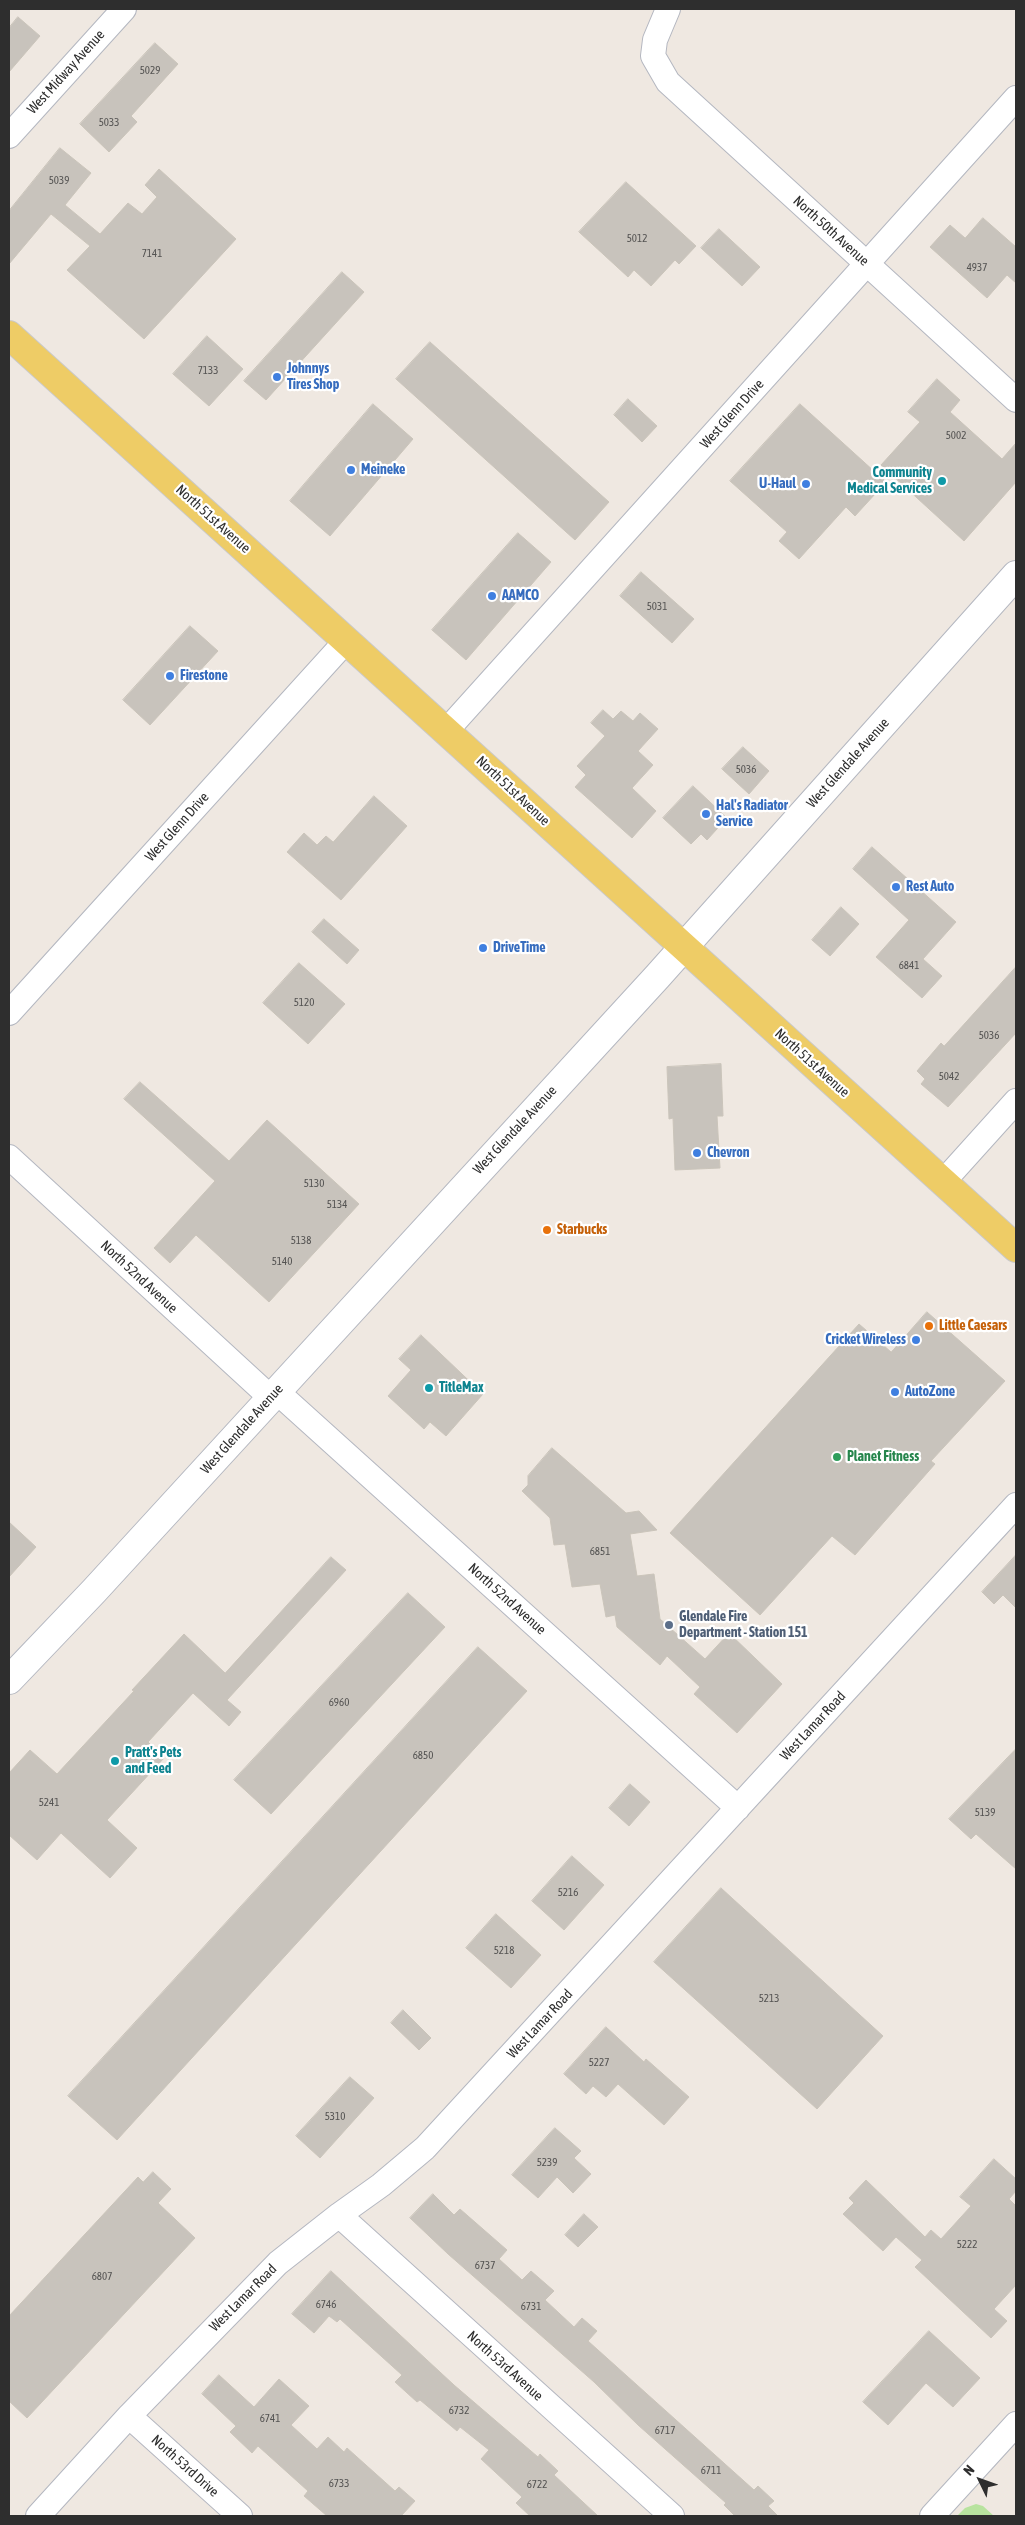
<!DOCTYPE html>
<html>
<head>
<meta charset="utf-8">
<style>
  body { margin:0 }
  #map { position:relative; width:1025px; height:2525px; overflow:hidden; background:#efe8e1; font-family:"Asap Condensed",sans-serif }
  canvas { display:block }
  .frame { position:absolute; inset:0; border:10px solid #2e2e2e; pointer-events:none }
  .north { position:absolute; left:955px; top:2455px; width:50px; height:50px; -webkit-text-stroke:4px #fff; paint-order:stroke; rotate:312deg; font-size:14px; font-weight:700; line-height:20px; text-align:center; color:#2e2e2e }
  .north::after { content:''; display:block; margin:auto; width:18px; height:22px; background:#2e2e2e; clip-path:polygon(50% 0,100% 100%,50% 72%,0 100%) }
</style>
</head>
<body>
<div id="map">
<canvas width="1025" height="2525"></canvas>
<div class="frame"></div>
<div class="north">N</div>
</div>
<script>
const c = document.querySelector('canvas').getContext('2d');
c.lineJoin = 'round';
function paint(path, color) { c.fillStyle = color; c.fill(path, 'evenodd'); }
function trace(path, color, width, dash) { c.strokeStyle = color; c.lineWidth = width; c.lineCap = dash ? 'butt' : 'round'; c.setLineDash(dash || []); c.stroke(path); }
function label(font, color, halo, rows, align = 'center') {
  c.font = font + ' "Asap Condensed",sans-serif'; c.lineWidth = 4.5; c.setLineDash([]); c.textBaseline = 'middle'; c.strokeStyle = halo; c.fillStyle = color; for (const [text, x, y, turn = 0] of rows) {
    c.save(); c.translate(x, y); c.rotate((+turn || 0) * Math.PI / 180); c.textAlign = isNaN(turn) ? turn : align; if (halo) c.strokeText(text, 0, 0); c.fillText(text, 0, 0); c.restore();
  }
}
paint(new Path2D(`
  M976,2504l7,2 11,10h-37l8,-8z`), '#b8e39f');
const building = new Path2D(`
  M18,17l22,19 -31,36v-44z
  M155,43l23,21 -47,52 6,6 -28,30 -29,-28z
  M60,148l31,25 -26,32 35,29 28,-31 14,11 15,-17 -12,-12 14,-16 77,70 -92,100 -77,-69 23,-24 -39,-32 -42,50v-53z
  M626,182l70,64 -17,18 -4,-4 -24,26 -17,-16 -6,7 -49,-45z
  M983,218l33,29v36l-9,-8 -20,23 -57,-51 20,-22 15,13z
  M719,229l41,38 -18,19 -41,-38z
  M342,272l22,20 -98,108 -22,-19z
  M207,336l36,33 -34,37 -36,-32z
  M430,342l179,160 -34,38 -179,-161z
  M937,379l23,21 -10,12 52,47 14,-16v39l-52,59 -83,-76 39,-43 -12,-10z
  M628,399l29,27 -15,16 -28,-27z
  M373,404l40,35 -83,97 -40,-35z
  M800,404l86,78 -31,34 -9,-9 -47,52 -20,-18 8,-9 -57,-51z
  M518,533l33,29 -85,98 -34,-30z
  M641,572l53,47 -22,24 -52,-47z
  M190,626l28,25 -68,74 -27,-25z
  M603,710l10,9 8,-8 12,10 7,-8 18,16 -20,22 15,14 -21,23 24,23 -24,27 -57,-51 11,-12 -9,-9 28,-30 -14,-13z
  M743,747l26,24 -20,23 -27,-25z
  M693,786l34,32 -20,22 -6,-6 -10,10 -28,-26z
  M374,796l33,30 -66,74 -54,-48 17,-19 13,12 9,-9 7,6z
  M872,847l84,75 -33,37 19,17 -20,22 -46,-41 33,-37 -56,-51z
  M841,907l18,17 -29,32 -18,-16z
  M324,919l35,31 -12,14 -35,-32z
  M299,963l46,41 -37,40 -45,-41z
  M1016,967v66l-68,74 -27,-23 4,-5 -8,-8 24,-28 3,3z
  M721,1064l2,52h-6l3,52 -45,2 -2,-52 -4,1 -2,-52z
  M140,1082l89,79 38,-41 92,84 -90,98 -73,-67 -26,28 -16,-15 61,-67 -91,-82z
  M927,1312l78,69 -74,80 4,3 -80,91 -23,-19 -72,79 -90,-82 189,-209 32,28z
  M421,1335l62,59 -37,42 -16,-14 -6,7 -36,-33 23,-26 -12,-11z
  M552,1448l74,65 13,-2 18,19 -27,4 7,42 17,-2 6,45 45,40 24,-26 53,51 -45,49 -43,-39 6,-7 -33,-31 -7,9 -43,-38 -2,-12 -9,2 -6,-33 -28,3 -7,-43 -11,1 -4,-27 -28,-27 6,-6v-9z
  M9,1522l27,25 -27,30z
  M1016,1555v53l-13,-13 -9,9 -12,-12z
  M331,1557l15,13 -119,130 14,12 -12,14 -36,-33 -45,49 16,16 -57,62 30,28 -27,30 -49,-45 -24,27 -28,-25v-62l21,-23 27,24 77,-83 -2,-1 52,-56 41,39z
  M408,1593l37,34 -174,187 -37,-34z
  M478,1647l49,44 -410,449 -49,-44z
  M1016,1749v120l-40,-35 -5,5 -22,-20z
  M630,1784l20,18 -21,24 -20,-18z
  M572,1856l32,29 -40,45 -32,-29z
  M721,1888l162,148 -66,73 -163,-147z
  M496,1914l45,41 -30,33 -45,-40z
  M403,2010l28,28 -12,12 -28,-27z
  M606,2027l38,35 2,-3 43,38 -25,28 -46,-41 -12,13 -13,-11 -7,8 -22,-20z
  M350,2077l24,21 -54,60 -24,-22z
  M555,2128l26,23 -7,7 17,16 -18,19 -16,-16 -19,21 -26,-23z
  M994,2159l22,20v12l-7,8 7,7v79l-22,24 13,12 -16,17 -76,-71 7,-7 -26,-23 -13,14 -40,-37 11,-11 -5,-5 17,-18 59,57 6,-7 10,9 30,-33 -11,-9z
  M153,2172l18,17 -13,14 37,35 -168,180 -18,-17v-85l129,-139 5,5z
  M433,2194l21,21 6,-6 47,41 -8,9 23,21 9,-9 23,20 -9,9 29,27 8,-9 15,13 -9,10 166,149 4,-4 16,15 -6,5 10,10h-43l-11,-11 2,-2 -88,-78 -44,-43 -146,-128 -38,-36z
  M584,2214l14,13 -20,20 -13,-12z
  M331,2271l123,114 84,72 2,-3 18,17 -4,4 44,41h-68l-14,-13 6,-6 -41,-38 8,-9 -29,-23 -3,4 -37,-31 -3,2 -22,-20 7,-7 -62,-56 -3,3 -8,-6 -15,17 -22,-19z
  M929,2331l51,47 -27,29 -27,-24 -38,42 -25,-23z
  M219,2375l35,32 25,-28 30,27 -18,19 26,24 11,-12 16,15 3,-4 48,43 4,-4 16,14 -14,15h-74l-23,-20 4,-5 -50,-45 -6,7 -22,-21 6,-6 -34,-32z`);
paint(building, '#c8c3bc');
trace(building, '#cac4ba', 1);
const street = new Path2D(`
  M668,9l-13,31 -2,16 15,26 348,318
  M9,136l115,-127
  M447,730l569,-632
  M9,1013l337,-372
  M9,1157l261,240
  M943,1182l73,-81
  M276,1391l462,417
  M339,2215l333,301
  M129,2416l111,100
  M38,2516l91,-100 149,-153 61,-48 42,-30 44,-37 591,-643
  M932,2516l84,-92`);
const secondary = new Path2D(`
  M9,1680l85,-89 563,-614 359,-402`);
const primary = new Path2D(`
  M9,335l1007,913`);
trace(street, '#b4b7c0', 26);
trace(secondary, '#b4b7c0', 30);
trace(primary, '#c9c9c9', 30);
trace(street, '#fff', 24);
trace(secondary, '#fff', 28);
trace(primary, '#ec6', 28);
for (const [x, y, r, color] of [
  [277,377,5,"#3f7fe0"],
  [351,470,5,"#3f7fe0"],
  [942,481,5,"#0f9aa8"],
  [806,484,5,"#3f7fe0"],
  [492,596,5,"#3f7fe0"],
  [170,676,5,"#3f7fe0"],
  [706,814,5,"#3f7fe0"],
  [896,887,5,"#3f7fe0"],
  [483,948,5,"#3f7fe0"],
  [697,1153,5,"#3f7fe0"],
  [547,1230,5,"#e8710a"],
  [929,1326,5,"#e8710a"],
  [916,1340,5,"#3f7fe0"],
  [429,1388,5,"#0f9aa8"],
  [895,1392,5,"#3f7fe0"],
  [837,1457,5,"#2e9e5b"],
  [669,1625,5,"#5c6f8a"],
  [115,1761,5,"#0f9aa8"]
]) { const dot = new Path2D(); dot.arc(x, y, r, 0, 2 * Math.PI); c.fillStyle = color; c.fill(dot); trace(dot, '#fff', 2); }
label('11px', '#545352', null, [
  ["5029",150,71],
  ["5033",109,123],
  ["5039",59,181],
  ["5012",637,239],
  ["7141",152,254],
  ["4937",977,268],
  ["7133",208,371],
  ["5002",956,436],
  ["5031",657,607],
  ["5036",746,770],
  ["6841",909,966],
  ["5120",304,1003],
  ["5036",989,1036],
  ["5042",949,1077],
  ["5130",314,1184],
  ["5134",337,1205],
  ["5138",301,1241],
  ["5140",282,1262],
  ["6851",600,1552],
  ["6960",339,1703],
  ["6850",423,1756],
  ["5241",49,1803],
  ["5139",985,1813],
  ["5216",568,1893],
  ["5218",504,1951],
  ["5213",769,1999],
  ["5227",599,2063],
  ["5310",335,2117],
  ["5239",547,2163],
  ["5222",967,2245],
  ["6737",485,2266],
  ["6807",102,2277],
  ["6746",326,2305],
  ["6731",531,2307],
  ["6732",459,2411],
  ["6741",270,2419],
  ["6717",665,2431],
  ["6711",711,2471],
  ["6733",339,2484],
  ["6722",537,2485]
]);
label('14px', '#2e2e2e', '#fff', [
  ["West Midway Avenue",66,72,-48],
  ["North 50th Avenue",831,231,42],
  ["West Glenn Drive",732,414,-48],
  ["North 51st Avenue",213,519,42],
  ["West Glendale Avenue",848,763,-48],
  ["North 51st Avenue",513,791,43],
  ["West Glenn Drive",177,827,-48],
  ["North 51st Avenue",812,1063,42],
  ["West Glendale Avenue",515,1130,-47],
  ["North 52nd Avenue",139,1277,43],
  ["West Glendale Avenue",242,1429,-48],
  ["North 52nd Avenue",507,1599,42],
  ["West Lamar Road",813,1726,-47],
  ["West Lamar Road",540,2024,-47],
  ["West Lamar Road",243,2298,-45],
  ["North 53rd Avenue",505,2366,42],
  ["North 53rd Drive",185,2466,42]
]);
label('bold 14px', '#366cbe', '#fff', [
  ["Johnnys",287,369],
  ["Tires Shop",287,385],
  ["Meineke",361,470],
  ["U-Haul",796,484,"right"],
  ["AAMCO",502,596],
  ["Firestone",180,676],
  ["Hal's Radiator",716,806],
  ["Service",716,822],
  ["Rest Auto",906,887],
  ["DriveTime",493,948],
  ["Chevron",707,1153],
  ["Cricket Wireless",906,1340,"right"],
  ["AutoZone",905,1392]
], 'left');
label('bold 14px', '#0d838f', '#fff', [
  ["Community",932,473,"right"],
  ["Medical Services",932,489,"right"],
  ["TitleMax",439,1388],
  ["Pratt's Pets",125,1753],
  ["and Feed",125,1769]
], 'left');
label('bold 14px', '#c56008', '#fff', [
  ["Starbucks",557,1230],
  ["Little Caesars",939,1326]
], 'left');
label('bold 14px', '#27864d', '#fff', [
  ["Planet Fitness",847,1457]
], 'left');
label('bold 14px', '#4e5e75', '#fff', [
  ["Glendale Fire",679,1617],
  ["Department - Station 151",679,1633]
], 'left');
</script>
</body>
</html>
